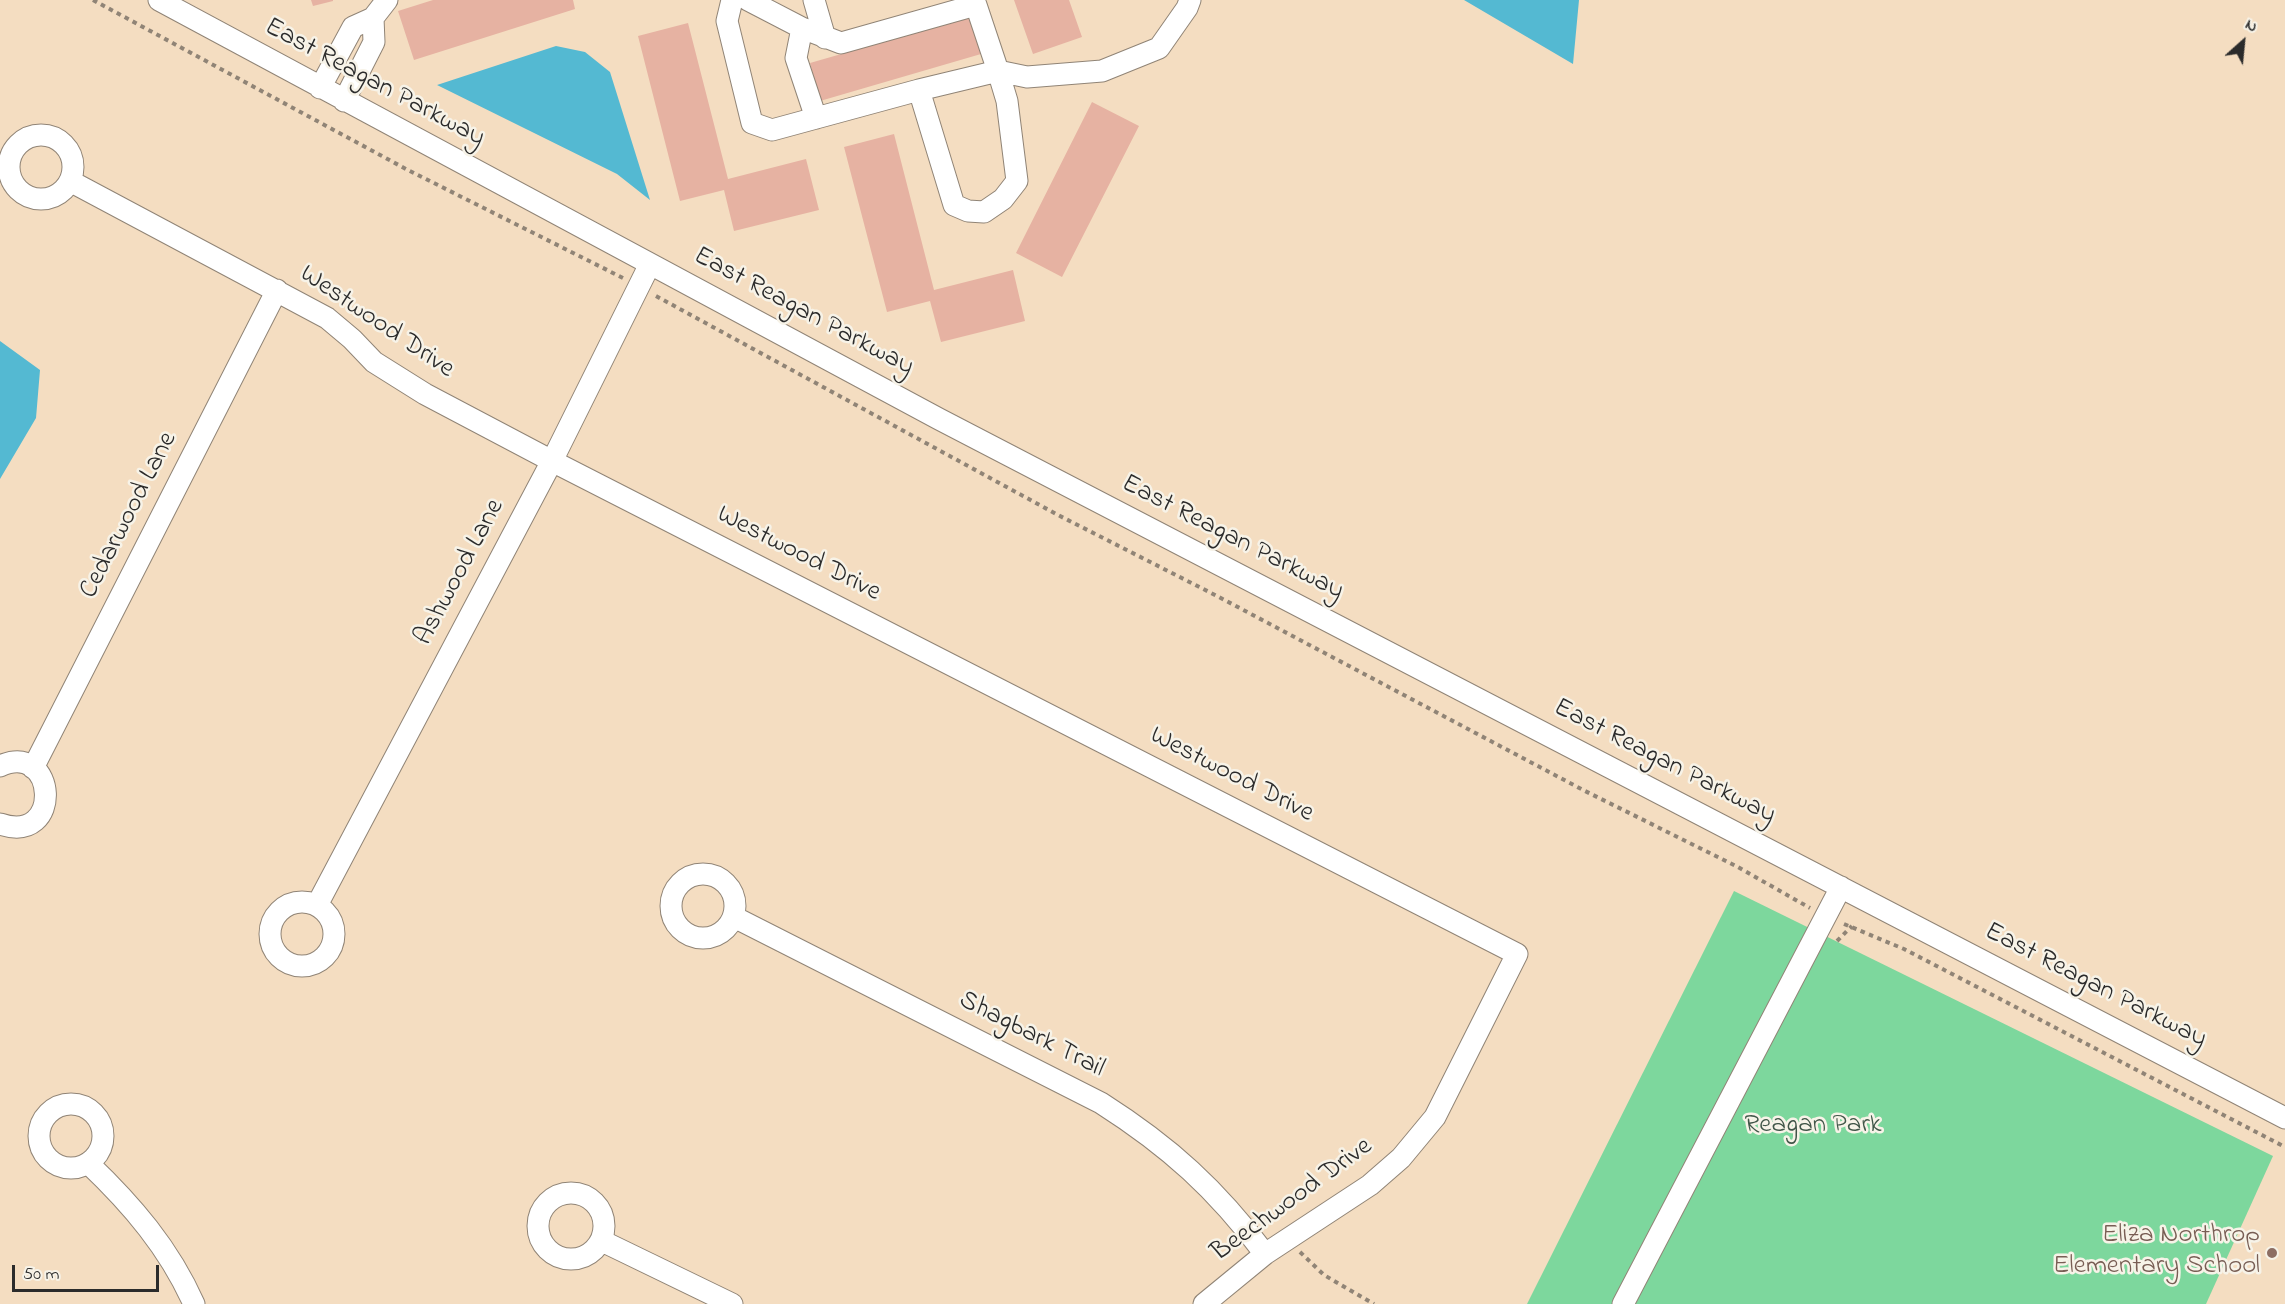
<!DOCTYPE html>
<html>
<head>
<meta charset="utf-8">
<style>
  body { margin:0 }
  #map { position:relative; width:2285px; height:1304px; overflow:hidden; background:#f4ddc1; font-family:"Indie Flower",sans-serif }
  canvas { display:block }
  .north { position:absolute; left:2213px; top:12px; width:60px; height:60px; -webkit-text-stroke:4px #f7f3e8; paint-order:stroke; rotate:27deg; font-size:16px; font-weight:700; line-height:24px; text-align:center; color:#2b2b2b }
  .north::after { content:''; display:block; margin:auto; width:21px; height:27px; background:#2b2b2b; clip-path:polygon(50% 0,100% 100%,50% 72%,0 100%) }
  .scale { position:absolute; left:12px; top:1265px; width:147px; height:27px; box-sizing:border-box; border:3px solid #2b2b2b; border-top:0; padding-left:8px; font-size:18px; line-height:21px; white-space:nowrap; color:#2b2b2b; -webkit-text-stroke:4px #f7f3e8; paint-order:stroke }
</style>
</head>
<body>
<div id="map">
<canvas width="2285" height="1304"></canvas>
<div class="north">N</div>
<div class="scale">50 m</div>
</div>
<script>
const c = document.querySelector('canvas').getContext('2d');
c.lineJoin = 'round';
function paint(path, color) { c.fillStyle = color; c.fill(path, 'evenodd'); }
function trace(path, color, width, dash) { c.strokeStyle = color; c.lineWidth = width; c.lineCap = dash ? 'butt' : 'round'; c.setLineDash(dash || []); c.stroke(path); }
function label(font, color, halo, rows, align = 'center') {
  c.font = font + ' "Indie Flower",sans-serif'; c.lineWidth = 5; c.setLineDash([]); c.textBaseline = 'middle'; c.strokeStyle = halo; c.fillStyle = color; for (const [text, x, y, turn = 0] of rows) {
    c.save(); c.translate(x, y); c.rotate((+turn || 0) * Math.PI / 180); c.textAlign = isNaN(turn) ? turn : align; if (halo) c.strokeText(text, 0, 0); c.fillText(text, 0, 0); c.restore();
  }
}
paint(new Path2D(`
  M1734,891l539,265 -67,148h-679z`), '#7dd79d');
paint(new Path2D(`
  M1464,0h115l-6,64z
  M556,46l29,6 25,20 40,128 -33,-26 -180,-89z
  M0,341l40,29 -4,48 -36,61z`), '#54b9d2');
paint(new Path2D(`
  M311,0h22v1l-20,5z
  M433,0h140l2,9 -161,51 -16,-49z
  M1014,0h55l13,37 -49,17z
  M970,17l11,37 -161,47 -10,-38z
  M688,23l40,156 78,-20 13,51 -85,21 -10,-41 -44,11 -42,-165z
  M1092,102l47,24 -77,151 -46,-24z
  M894,134l40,156 79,-20 12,51 -84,21 -11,-41 -43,11 -43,-165z`), '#e6b2a2');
const minor = new Path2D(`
  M159,0l780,419 1346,699
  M732,0l-5,21 25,102 20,7 147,-40 35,115 14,6 16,1 19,-13 14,-18 -10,-80 -9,-30 -79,19
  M748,0l54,28
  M814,0l11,38
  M320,88l33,-61 20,-9 14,-18
  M344,101l30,-59 -1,-24
  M816,118l-20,-60 6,-30 39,15 135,-38 22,66 29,6 75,-6 57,-23 28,-40 3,-8
  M9 167a32 32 0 1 1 64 0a32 32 0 1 1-64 0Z
  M70,181l257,137 25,21 22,23 51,32 127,67 965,493 -82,163 -34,41 -31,27 -105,69 -61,50
  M0,766c57,-26 64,80 0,58
  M33,768l244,-478
  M671 906a32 32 0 1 1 64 0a32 32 0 1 1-64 0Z
  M270 934a32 32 0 1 1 64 0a32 32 0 1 1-64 0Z
  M317,905l235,-444 98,-197
  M734,917l367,186c69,44 115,86 164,151
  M39 1136a32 32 0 1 1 64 0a32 32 0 1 1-64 0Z
  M88,1163c44,42 81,85 106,141
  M538 1226a33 33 0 1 1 66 0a33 33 0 1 1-66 0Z
  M602,1241l130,63
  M1623,1304l218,-417`);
trace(minor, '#908476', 23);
trace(new Path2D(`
  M93,0l313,169 217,109
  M656,296l402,219 159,81 368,195 151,75 74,42
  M1844,924l60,25 381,198
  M1837,941l15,-15
  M1300,1252l24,23 50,29`), '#908476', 4, [4.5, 4.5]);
trace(minor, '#fff', 21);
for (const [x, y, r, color] of [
  [2272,1253,6,"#8d6e63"]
]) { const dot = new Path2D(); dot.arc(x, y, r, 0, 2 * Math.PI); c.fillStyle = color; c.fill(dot); trace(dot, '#f7f3e8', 2); }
label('27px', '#2b2b2b', '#f7f3e8', [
  ["East Reagan Parkway",374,84,28],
  ["East Reagan Parkway",803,313,28],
  ["Westwood Drive",376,323,34],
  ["Cedarwood Lane",130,516,-63],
  ["East Reagan Parkway",1232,539,27],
  ["Westwood Drive",798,555,27],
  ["Ashwood Lane",461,573,-62],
  ["East Reagan Parkway",1664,763,27],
  ["Westwood Drive",1231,776,27],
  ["East Reagan Parkway",2095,987,27],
  ["Shagbark Trail",1031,1036,27],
  ["Beechwood Drive",1293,1201,-36]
]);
label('27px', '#405648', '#f7f3e8', [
  ["Reagan Park",1813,1127]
]);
label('27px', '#785e54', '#f7f3e8', [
  ["Eliza Northrop",2260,1237],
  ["Elementary School",2260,1268]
], 'right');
</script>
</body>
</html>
